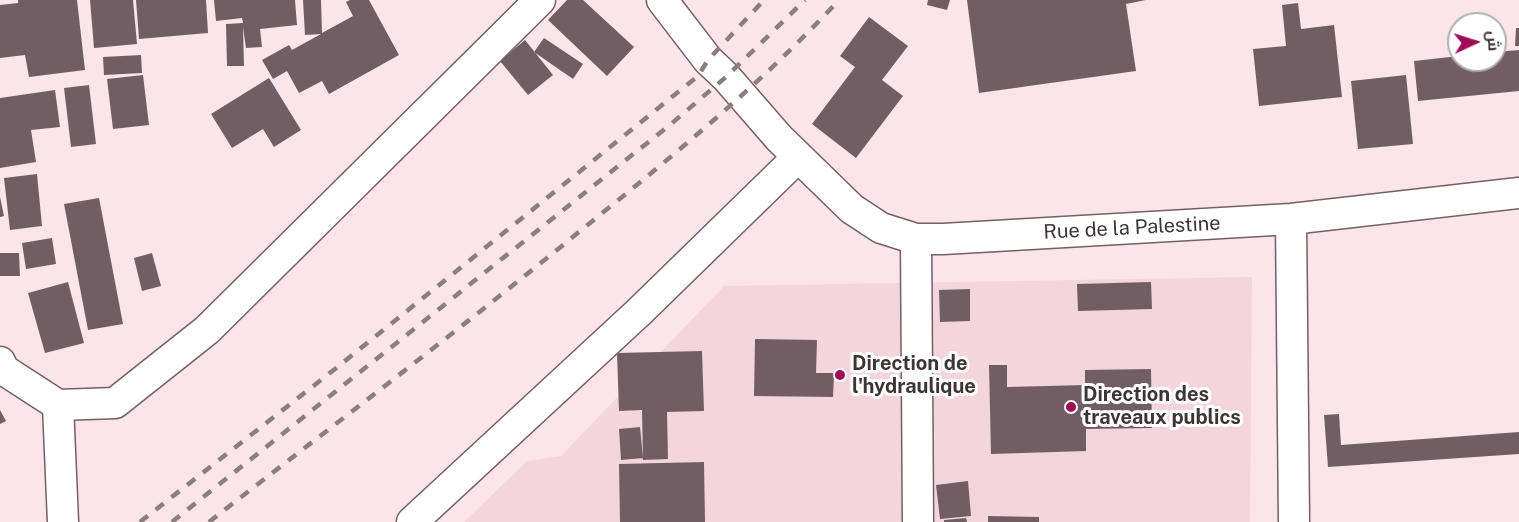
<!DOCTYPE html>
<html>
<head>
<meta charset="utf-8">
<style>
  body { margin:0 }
  #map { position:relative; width:1519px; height:522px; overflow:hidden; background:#fbe4ea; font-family:"Public Sans",Cairo,sans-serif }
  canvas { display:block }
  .north { position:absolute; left:1447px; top:12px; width:60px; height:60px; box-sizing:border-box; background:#fff; border:2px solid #b1aeaf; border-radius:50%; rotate:86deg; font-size:16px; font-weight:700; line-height:24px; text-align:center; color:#3d3436 }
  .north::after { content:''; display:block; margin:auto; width:21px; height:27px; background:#9f0c55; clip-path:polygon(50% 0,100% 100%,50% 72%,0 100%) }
</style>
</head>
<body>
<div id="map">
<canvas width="1519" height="522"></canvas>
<div class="north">ش</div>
</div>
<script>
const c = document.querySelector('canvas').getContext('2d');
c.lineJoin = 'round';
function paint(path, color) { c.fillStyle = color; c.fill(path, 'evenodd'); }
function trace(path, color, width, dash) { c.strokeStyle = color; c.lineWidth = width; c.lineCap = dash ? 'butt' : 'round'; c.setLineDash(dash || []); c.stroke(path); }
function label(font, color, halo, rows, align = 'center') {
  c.font = font + ' "Public Sans",sans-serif'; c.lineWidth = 6; c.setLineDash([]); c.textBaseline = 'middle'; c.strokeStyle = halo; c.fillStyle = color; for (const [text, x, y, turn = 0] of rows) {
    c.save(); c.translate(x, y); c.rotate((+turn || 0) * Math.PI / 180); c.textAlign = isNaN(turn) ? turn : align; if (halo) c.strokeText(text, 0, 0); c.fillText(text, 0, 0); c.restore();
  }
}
paint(new Path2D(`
  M1252,277l-2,245h-786l63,-61 34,-5 163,-170z`), '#f4d5dd');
paint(new Path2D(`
  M18,0h59l8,70 -56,7 -4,-22 -25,3v-53l18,-2z
  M90,0h43l4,44 -43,4z
  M136,0h70l2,33 -69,6z
  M214,0h81l2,25 -37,4 2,18 -16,1 -3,-21 1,39h-17l-1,-42 17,-1 -1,-5 -26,3z
  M303,0h18l1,33 31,-17 -7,-14 4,-2h19l30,55 -70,39 -7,-13 -23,12 -12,-22 -14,8 -11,-19 27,-15 3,5 29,-16 -16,1z
  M567,0h16l51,47 -27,29 -59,-56z
  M928,0h22l-3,10 -20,-5z
  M967,0h179l-20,4 10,67 -157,22z
  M1298,3l3,26 33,-4 8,72 -83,9 -6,-57 33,-3 -4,-41z
  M869,17l39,29 -26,34 21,16 -47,62 -44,-34 43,-57 -15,-11z
  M1516,28h3v18h-4z
  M544,38l39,26 -10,15 -39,-27z
  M525,40l28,35 -25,20 -28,-34z
  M1519,50v41l-101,10 -4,-40 45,-5v4h36v-8z
  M141,55l1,18 -38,2 -1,-18z
  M143,75l6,50 -36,4 -6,-50z
  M1406,75l7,69 -55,5 -7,-68z
  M269,78l32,52 -27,17 -11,-18 -31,19 -21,-34z
  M89,85l7,59 -25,3 -7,-59z
  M55,90l5,37 -29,3 5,32 -36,6v-70z
  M37,174l5,52 -32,4 -6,-52z
  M0,197l4,19 -4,1z
  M99,198l24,126 -35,6 -24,-126z
  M52,238l4,26 -30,5 -4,-26z
  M0,253h19l1,23h-20z
  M152,253l9,33 -19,5 -8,-33z
  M68,282l16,61 -39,10 -17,-60z
  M1151,282l1,27 -74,2 -1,-27z
  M970,289v32l-30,1 -1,-32z
  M755,339l62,1 -1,33h18l-1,24 -79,-1z
  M702,351l2,60 -37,1 1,47 -25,1 -1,-50 -23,1 -2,-58z
  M989,365h18v22l78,-2v-15l66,-1 1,59 -66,1v22l-95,3z
  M0,410l6,11 -6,3z
  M1339,414l2,31 178,-13v22l-191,13 -4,-52z
  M640,427l3,31 -22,2 -2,-31z
  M704,462l1,60h-85l-1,-58z
  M968,481l3,35 -31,3 -4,-34z
  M988,516l51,1v5h-51z
  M966,518l1,4h-23v-2z`), '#715e64');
const street = new Path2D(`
  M662,0l46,60 18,17 53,61 73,71 29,19 35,11h27l348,-20 228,-26
  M1291,219l3,303
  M916,239l2,283
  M0,362l4,8 54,35 57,-2 92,-73 333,-330
  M58,405l5,117
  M412,522l227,-210 159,-155`);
trace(street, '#735f65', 33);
trace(street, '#fff', 30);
trace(new Path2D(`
  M140,522l195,-153 363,-293 10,-16 56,-60
  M172,522l499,-398 55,-47 79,-77
  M209,522c126,-98 253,-194 376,-295 89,-72 176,-143 254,-227`), '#8c7d81', 4.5, [10, 10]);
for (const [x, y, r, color] of [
  [840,375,6,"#9f0c55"],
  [1071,407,6,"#9f0c55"]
]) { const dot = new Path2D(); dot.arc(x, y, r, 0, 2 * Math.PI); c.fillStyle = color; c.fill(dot); trace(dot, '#fff', 2); }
label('20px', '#3d3436', '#fff', [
  ["Rue de la Palestine",1132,228,-3]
]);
label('bold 20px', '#3d3436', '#fff', [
  ["Direction de",852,364],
  ["l'hydraulique",852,387],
  ["Direction des",1083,395],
  ["traveaux publics",1083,418]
], 'left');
</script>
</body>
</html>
